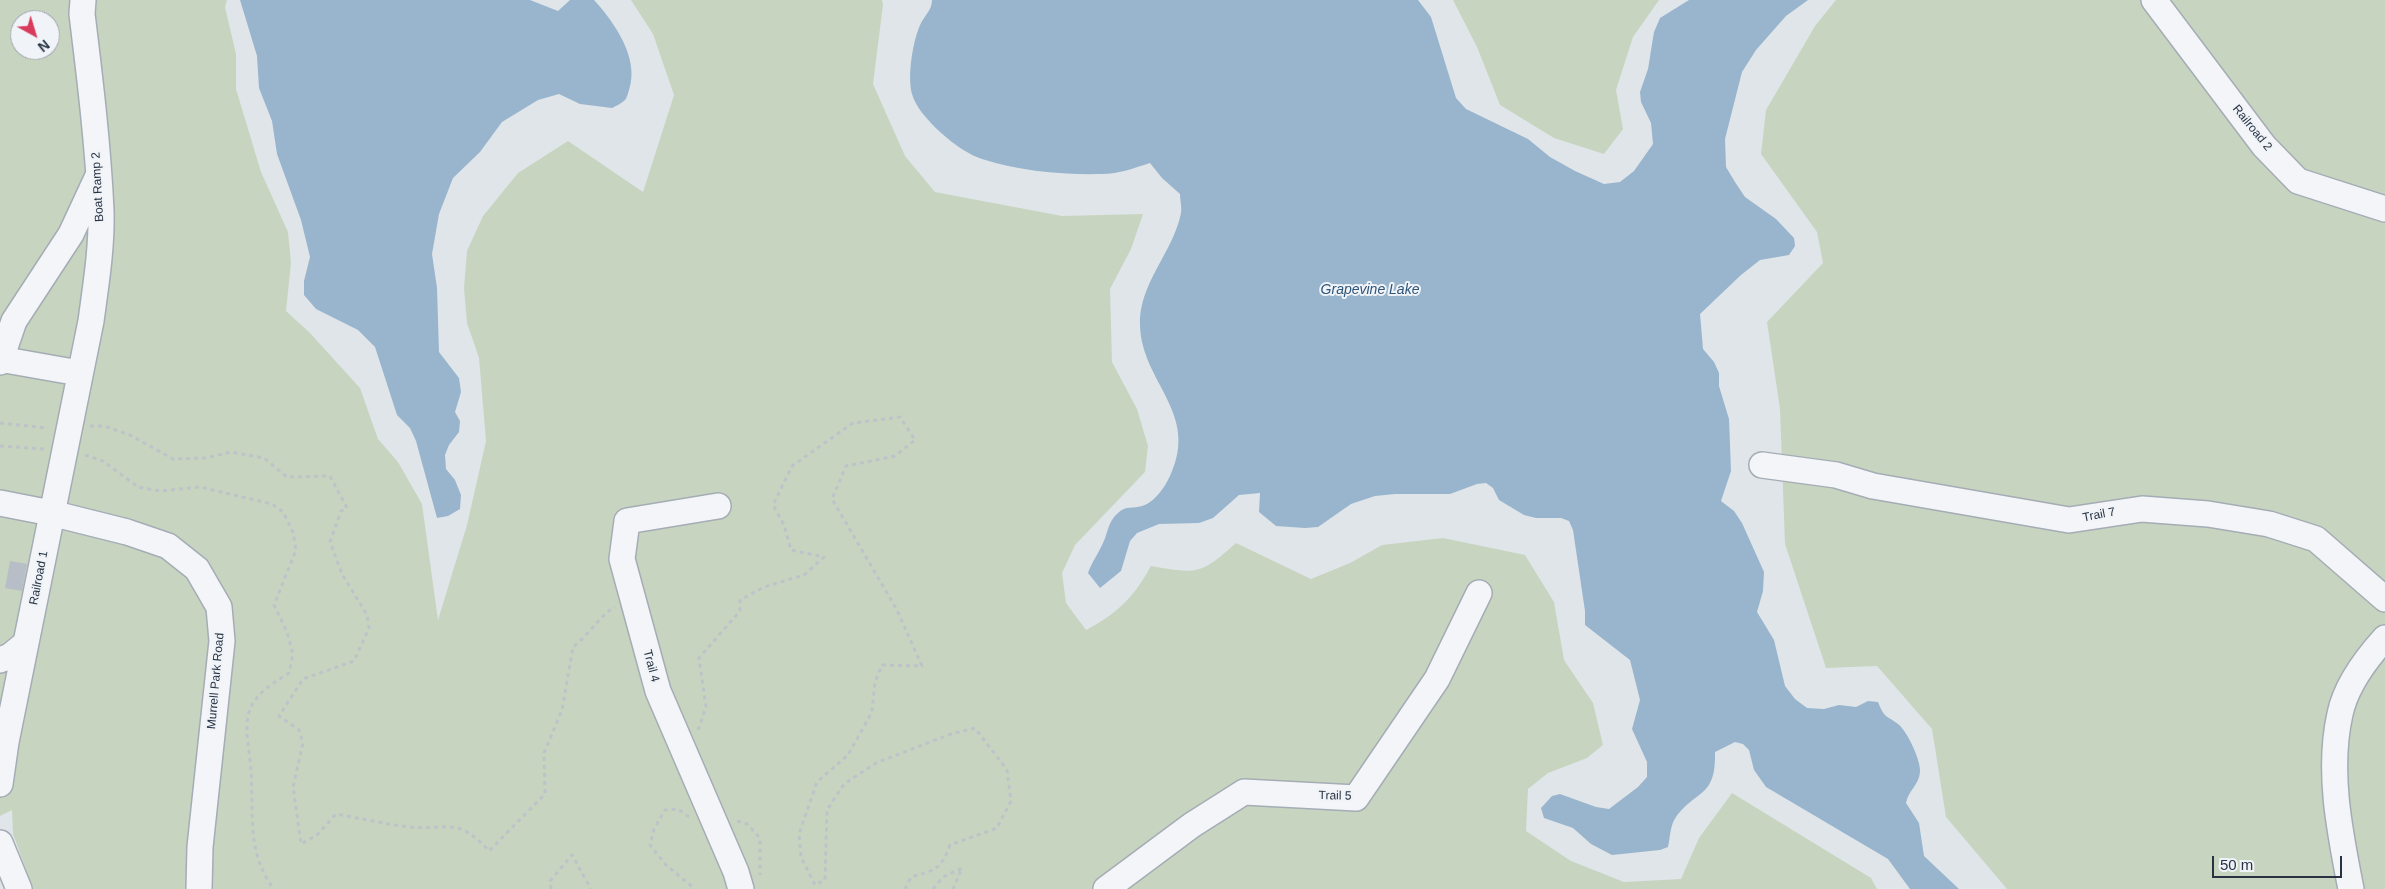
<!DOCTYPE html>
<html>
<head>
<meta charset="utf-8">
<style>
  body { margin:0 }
  #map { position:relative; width:2385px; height:889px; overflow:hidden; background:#e0e5ea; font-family:Helvetica,sans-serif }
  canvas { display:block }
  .north { position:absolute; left:10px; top:10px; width:50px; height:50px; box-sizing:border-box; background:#f0f3f7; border:1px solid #a0a6af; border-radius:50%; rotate:141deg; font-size:14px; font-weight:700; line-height:20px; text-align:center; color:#273343 }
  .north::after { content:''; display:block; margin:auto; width:18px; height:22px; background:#d83c5d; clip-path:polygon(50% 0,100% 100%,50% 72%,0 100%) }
  .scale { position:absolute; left:2212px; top:856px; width:130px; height:22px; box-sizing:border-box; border:2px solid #273343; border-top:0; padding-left:6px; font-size:15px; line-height:18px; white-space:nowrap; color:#273343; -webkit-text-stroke:4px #f0f3f7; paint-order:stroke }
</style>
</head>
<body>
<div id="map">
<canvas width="2385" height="889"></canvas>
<div class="north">N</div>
<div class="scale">50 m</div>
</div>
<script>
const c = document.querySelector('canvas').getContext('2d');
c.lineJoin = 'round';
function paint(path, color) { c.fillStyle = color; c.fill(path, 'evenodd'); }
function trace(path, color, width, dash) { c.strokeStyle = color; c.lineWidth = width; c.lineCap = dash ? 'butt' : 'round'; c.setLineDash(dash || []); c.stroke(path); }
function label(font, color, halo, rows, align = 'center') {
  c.font = font + ' Helvetica,sans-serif'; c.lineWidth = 4; c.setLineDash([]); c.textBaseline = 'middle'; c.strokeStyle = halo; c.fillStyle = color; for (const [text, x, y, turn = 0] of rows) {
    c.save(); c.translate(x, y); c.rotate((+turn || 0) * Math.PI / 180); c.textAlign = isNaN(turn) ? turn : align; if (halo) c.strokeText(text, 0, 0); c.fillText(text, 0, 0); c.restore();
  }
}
paint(new Path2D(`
  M0,0h227l-2,7 11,47v35l25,83 27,60 3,31 -5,48 24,22 50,55 18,51 20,23 24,42 16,116 29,-95 19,-84 -7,-83 -12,-35 -3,-35 3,-37 16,-35 35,-43 50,-32 75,51 31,-97 -21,-61 -22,-34h251l1,5 -10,79 32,72 30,36 127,24 81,-2 -12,35 -21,40 2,73 25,47 11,37 -3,26 -70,73 -13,28 4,30 20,27c33,-18 47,-32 65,-64 47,8 49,9 85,-23l75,36 39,-16 32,-18 61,-7 82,17 29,47 10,58 29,43 10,42 -16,13 -39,15 -20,16 -2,42 45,30 53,21 57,-3 18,-41 33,-45 139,85 6,11h-1844l-20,-55 -1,-24 -12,6zM20,20h30v30h-30z
  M1453,0h206l-26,37 -17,53 7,39 -19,25 -50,-16 -54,-33 -23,-58z
  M1836,0h549v889h-378l-61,-72 -14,-88 -55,-63 -51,2 -41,-124 -5,-135 -13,-87 56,-59 -6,-31 -56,-78 5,-44 49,-84z`), '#c7d5c0');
paint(new Path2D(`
  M240,0h290l28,11 12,-11h24c20,22 46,58 35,90 -1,3 -2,8 -4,10 -3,3 -9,6 -13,8l-32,-4 -21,-10 -21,6 -36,22 -22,30 -27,26 -14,36 -7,40 5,34 2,64 20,26 2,14 -6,20 5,9 -1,11 -10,13 -4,10 1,14 9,11 6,15 -1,14 -12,7 -11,2 -21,-77 -6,-13 -13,-13 -22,-68 -17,-17 -42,-21 -12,-14v-14l6,-24 -9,-37 -24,-66 -5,-33 -13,-33 -2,-32z
  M932,0h486l13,17 25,81 10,11 62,30 22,18 25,14 29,13 16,-2 14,-11 19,-27 -2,-21 -10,-21 -1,-10 8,-23 6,-37 6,-14 29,-18h119l-22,16 -30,34 -14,22 -17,67 1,28 9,15 10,15 31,22 18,19 1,8 -6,9 -29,5 -19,15 -41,39 3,35 11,13 5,11v13l10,33 2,52 -10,30 13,10 8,12 22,49 -1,19 -6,21 17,28 11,46 10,13 12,9 17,1 15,-4 17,2 12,-6 10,1c7,17 7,12 20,22 9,7 23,36 22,48 -1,13 -12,19 -14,31l13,20 5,33 35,33h-49l-22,-30 -122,-72 -12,-17 -5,-20 -6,-6 -8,-2 -20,10c1,46 -18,37 -39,65 -6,8 -6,21 -8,30l-8,3 -48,5 -21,-11 -18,-16 -29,-10 -3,-10 11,-12 8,-2 36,13 13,2 29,-22 9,-10v-15l-15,-33 8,-29 -10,-40 -45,-35v-14l-12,-81 -4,-9 -8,-3h-25l-12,-3 -25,-15 -6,-12 -7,-5 -9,1 -27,10h-55l-20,2 -24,8 -33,23 -13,1 -29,-2 -17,-14 1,-19 -21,2 -26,23 -14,5 -40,1 -22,9 -7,8 -9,30 -21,17 -12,-15c4,-11 10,-19 15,-30 5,-10 5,-22 15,-30 8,-8 15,-4 24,-7 12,-3 23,-19 28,-30 30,-63 -28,-93 -30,-150 -2,-42 33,-73 41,-113 1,-6 -1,-13 -1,-19l-18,-16 -12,-15c-16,5 -31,11 -48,11 -39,1 -83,-3 -120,-15 -23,-7 -64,-42 -70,-65 -5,-18 1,-55 9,-71 4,-8 11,-13 11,-23z`), '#98b5cd');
paint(new Path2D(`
  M10,561l17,3 -5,27 -17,-3z`), '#b7bec8');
const minor = new Path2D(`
  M2154,0l110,146 34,35 87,28
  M0,359l79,14
  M0,362l14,-41 57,-87 26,-56
  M1762,465l74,10 37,11 196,34 73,-11 66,5 61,10 47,15 69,60
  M0,503l51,10 76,19 41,14 29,23 22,38 3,34 -22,206 -1,42
  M718,506l-91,15 -5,38 36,132 78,181 5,17
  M0,660l10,-4 16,-13
  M0,784l6,-42 85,-421c5,-37 11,-74 10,-110 -3,-66 -11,-132 -19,-197l1,-14
  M0,843l19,46
  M1106,889l86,-64 52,-33 112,6 81,-119 42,-86
  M2351,889c-11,-56 -24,-118 -11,-175 6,-29 26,-55 45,-76`);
trace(minor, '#a5acb5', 28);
trace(new Path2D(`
  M0,423l48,5
  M90,426h14l26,9 43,24 33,-1 25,-6 33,6 23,19 43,-1 17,32 -6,3 -11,31 12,32 25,41 2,13 -15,33 -51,18 -24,37 20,14 4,13 -10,44 8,57 16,-9 19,-21c24,4 48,10 73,13 40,4 47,-12 80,24l56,-57 -1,-41 18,-43 11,-63c15,-11 28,-33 42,-40
  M0,446l44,3
  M85,455l18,6 35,26 22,4 40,-4 72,17 11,8 10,20 3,18 -22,55 13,27 6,22 -4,19c-14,9 -32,19 -39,36 -7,19 0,42 1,62 3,42 -5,82 23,118
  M698,730l8,-23 -7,-49 41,-47v-11l24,-13 40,-12 20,-18 -33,-7 -7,-25 -11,-20 19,-39 61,-43 47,-6 15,23 -20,16 -49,10 -14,33 65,111 25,56 -40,-1 -7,17 -3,30 -24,43 -31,27 -18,52 2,23 14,28 10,-5 2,-70 17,-26 32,-21 75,-29 24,-6 32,42 4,31 -14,27 -47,17c-9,25 -15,25 -39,32l-6,12
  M689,817l-11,-8 -13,1 -11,19 -4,16 16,20 29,24
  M737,821l10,3 13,14v37
  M551,889l-1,-8 22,-26 19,34
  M933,889l10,-12 19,-9 -9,21`), '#bec3c9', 3, [4, 4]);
trace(minor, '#f3f5f8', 25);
label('12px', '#273343', '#f0f3f7', [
  ["Railroad 2",2252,128,51],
  ["Boat Ramp 2",98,187,-93],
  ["Trail 7",2099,515,-11],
  ["Railroad 1",39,578,-79],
  ["Trail 4",651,666,75],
  ["Murrell Park Road",216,681,-85],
  ["Trail 5",1335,796,1]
]);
label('italic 14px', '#2e557a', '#f0f3f7', [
  ["Grapevine Lake",1370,290]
]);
</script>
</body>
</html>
